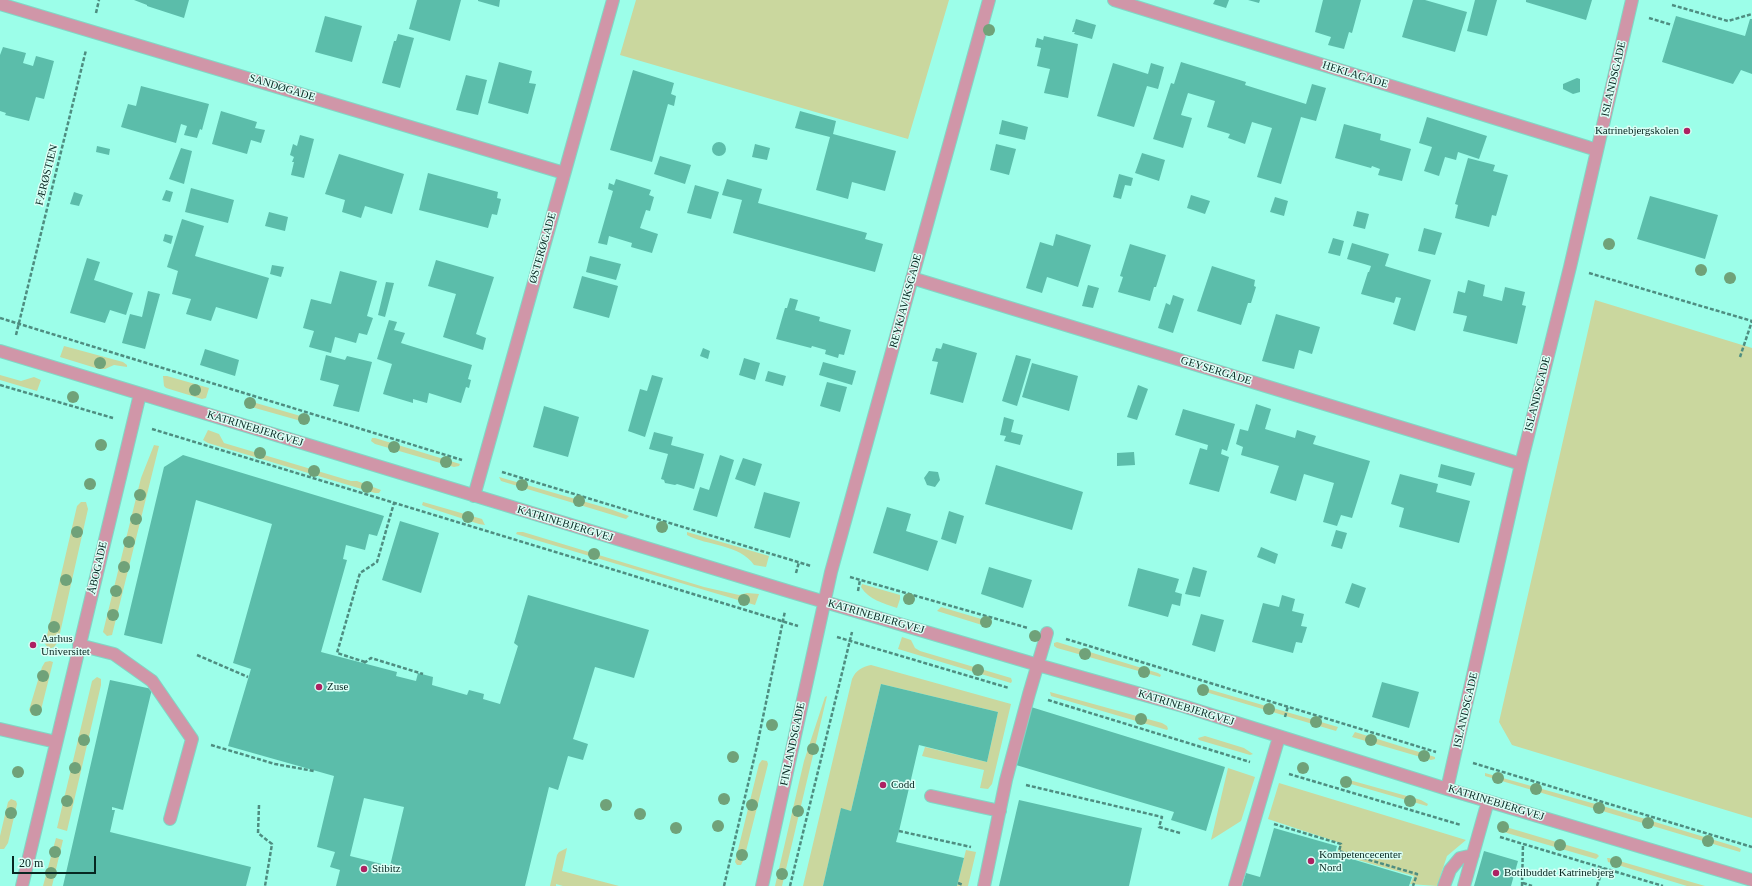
<!DOCTYPE html>
<html>
<head>
<meta charset="utf-8">
<style>
  body { margin:0 }
  #map { position:relative; width:1752px; height:886px; overflow:hidden; background:#9cfee9; font-family:Georgia,serif }
  canvas { display:block }
  .scale { position:absolute; left:12px; top:856px; width:84px; height:18px; box-sizing:border-box; border:2px solid #072721; border-top:0; padding-left:5px; font-size:12px; line-height:14px; white-space:nowrap; color:#072721; -webkit-text-stroke:3px #dbfff6; paint-order:stroke }
</style>
</head>
<body>
<div id="map">
<canvas width="1752" height="886"></canvas>
<div class="scale">20 m</div>
</div>
<script>
const c = document.querySelector('canvas').getContext('2d');
c.lineJoin = 'round';
function paint(path, color) { c.fillStyle = color; c.fill(path, 'evenodd'); }
function trace(path, color, width, dash) { c.strokeStyle = color; c.lineWidth = width; c.lineCap = dash ? 'butt' : 'round'; c.setLineDash(dash || []); c.stroke(path); }
function label(font, color, halo, rows, align = 'center') {
  c.font = font + ' Georgia,serif'; c.lineWidth = 3; c.setLineDash([]); c.textBaseline = 'middle'; c.strokeStyle = halo; c.fillStyle = color; for (const [text, x, y, turn = 0] of rows) {
    c.save(); c.translate(x, y); c.rotate((+turn || 0) * Math.PI / 180); c.textAlign = isNaN(turn) ? turn : align; if (halo) c.strokeText(text, 0, 0); c.fillText(text, 0, 0); c.restore();
  }
}
paint(new Path2D(`
  M636,0h313l-41,139 -288,-84z
  M1595,300l157,48v470l-240,-73 -13,-23z
  M64,346l59,16 4,3v2l-13,-2 -9,4h-6l-39,-12z
  M0,375l21,6 13,-4 7,3 -4,11 -37,-11z
  M163,376h4l42,12 -3,10 -4,1 -36,-11 -2,-2z
  M249,401l55,16 5,2 -4,3 -4,-1 -53,-15 -1,-3z
  M208,430l11,4 5,9 127,38h6l24,9 -2,3h-4l-167,-50 -5,-3z
  M372,438h3l85,26 -1,2 -5,1 -79,-23 -4,-3z
  M154,445l5,1 -47,189 -5,1 -4,-4 38,-154z
  M499,477l111,32 19,7 -3,3 -125,-38z
  M81,502h5l2,7 -30,133 -4,5 -5,2 -4,-5 32,-138z
  M423,502l59,17 3,6 -6,-1 -55,-18 -2,-1z
  M517,532h6l181,55 35,8 8,-2 12,1 -4,11 -226,-67 -13,-4z
  M687,532l82,24 -3,11 -12,-2c-14,-21 -47,-19 -67,-30z
  M862,584l38,11v4l-3,9c-14,-5 -28,-8 -36,-21z
  M941,607l47,14 1,2 -2,3 -5,-1 -45,-14z
  M902,637l9,3 4,8 5,3 91,27 1,3 -1,2 -113,-34z
  M1057,642l101,31 3,2 -1,2 -103,-29 -3,-2v-3z
  M50,661l3,1 -12,48 -6,6 -3,-1 -3,-5 13,-43 3,-5z
  M871,665l140,39 -19,80 -4,5 -8,-1 4,-18 -62,-14 3,-9 62,15 11,-50 -117,-28 -30,127 -10,-2 -18,77h-20l49,-207c4,-9 10,-12 19,-14z
  M97,677l4,2v6l-34,146 -10,-3 35,-147z
  M1201,687l137,40 -2,4 -137,-41 -1,-2z
  M1050,692l112,31 5,3 1,3 -1,1 -116,-34z
  M827,696l-45,190h-7l29,-125 21,-64z
  M1355,732l80,25v2l-4,1 -79,-23z
  M1205,736l39,12 9,6 -3,1 -51,-15 -1,-2z
  M762,760l5,1 1,3 -24,95 -3,6h-4l-2,-3 24,-98z
  M1228,768l27,9 -14,44 -30,19z
  M1485,773l121,34 131,40 4,2 -1,3 -255,-76z
  M1346,780l7,1 68,19 7,4 -1,2 -83,-24z
  M1279,783l187,57 -19,16 -10,30 -27,-2 4,-8 -77,-22 3,-11 -72,-24z
  M11,799l5,2 1,3 -9,39 -4,6h-4v-13l8,-34z
  M1501,827h5l91,27 2,2 -3,3 -89,-26 -6,-3z
  M56,838l7,2 -11,46h-9z
  M567,848l-5,23 57,15h-56l-7,-2v2h-6l7,-31 2,-3z
  M966,850l10,2 -8,34h-11z
  M1607,858h2l96,28h-18l-79,-24z`), '#cad79e');
paint(new Path2D(`
  M134,0h55l-5,18 -37,-12v-1z
  M417,0h44l-11,41 -41,-12z
  M478,0h22l-1,7 -21,-6z
  M1215,0h14l-3,8 -13,-4z
  M1248,0h12l-1,3z
  M1323,0h38l-9,33 -3,-1 -5,17 -16,-4 3,-8 -16,-5z
  M1413,0h12l42,12 -12,40 -53,-15z
  M1475,0h22l-10,36 -20,-5z
  M1526,0h66l-6,20 -60,-18z
  M325,16l37,10 -10,36 -37,-10z
  M1676,16l69,20 5,-17h2v55l-11,-4 -8,14 -71,-22z
  M1076,19l20,6 -4,14 -18,-5 1,-2h-3z
  M398,34l16,4 -14,50 -18,-5 12,-42h2z
  M1044,36l34,8 -10,54 -24,-5 6,-24 -13,-3 4,-18 -6,-1 2,-9 6,2z
  M3,47l23,6 -3,10 10,3 3,-10 18,5 -10,38 -8,-2 -7,24 -24,-6 1,-2 -6,-2v-56z
  M499,62l33,9 -3,12 7,1 -8,30 -40,-11z
  M1181,62l65,20 -1,3 61,19 6,-20 14,4 -10,33 -15,-4 -20,67 -24,-7 15,-49 -20,-6 -7,22 -17,-6 2,-4 -23,-7 8,-26 -27,-8 -7,22 11,3 -9,30 -30,-9 18,-56 3,1z
  M1113,63l35,11 3,-11 13,4 -6,22 -11,-3 -13,41 -37,-11z
  M633,70l41,13 -3,11 5,2 -2,10 -6,-2 -16,58 -42,-12z
  M466,75l21,5 -9,35 -22,-5z
  M1577,78l3,1v13l-7,2 -10,-5v-5z
  M141,86l68,18 -7,26 -2,-1 -3,9 -13,-3 3,-9 -6,-2 -5,19 -55,-16 7,-23 8,2z
  M221,111l36,11 -2,6 10,2 -4,13 -10,-3 -4,14 -35,-10z
  M800,111l36,10 -3,13 63,17 -11,40 -33,-9 -4,17 -32,-9 14,-53 -35,-9z
  M1427,117l60,19 -8,23 -21,-7 -2,8 -11,-3 -6,19 -15,-5 8,-24 -13,-4z
  M1002,120l26,7 -3,13 -26,-6z
  M1344,124l37,10 -1,6 31,9 -9,32 -24,-6 2,-6 -8,-3 -1,2 -36,-10z
  M300,135l14,4 -10,39 -13,-3 3,-13h-2l2,-5 -4,-2 3,-11 4,2z
  M712 149a7 7 0 1 1 14 0a7 7 0 1 1-14 0Z
  M755,144l15,4 -3,12 -15,-3z
  M996,144l20,5 -7,26 -19,-5z
  M97,146l13,3 -1,6 -13,-3z
  M181,148l11,3 -8,33 -15,-5z
  M1142,153l23,7 -6,21 -24,-8z
  M339,154l65,20 -12,40 -27,-8 -4,12 -19,-6 3,-12 -20,-6z
  M660,156l31,9 -6,19 -31,-10z
  M1468,158l27,7 -2,6 15,4 -12,41 -4,-1 -3,12 -34,-9 3,-13 -3,-1z
  M428,173l70,19 -1,6 4,1 -4,16 -5,-1 -4,14 -69,-18z
  M1119,174l14,4 -2,8 -6,-1 -4,14 -8,-2z
  M616,179l35,11 -2,5 5,2 -4,14 -4,-1 -6,18 18,6 -6,19 -21,-6 1,-4 -23,-7 -2,9 -9,-2 15,-52 -5,-2 1,-6 5,2z
  M727,179l35,10 -4,14 109,30 -2,6 18,5 -8,28 -142,-39 9,-33 -20,-5z
  M695,185l24,7 -8,27 -24,-6z
  M191,188l43,12 -6,23 -43,-11z
  M166,190l7,2 -3,10 -8,-2z
  M74,192l9,3 -4,11 -9,-2z
  M1191,195l19,6 -5,13 -18,-6z
  M1650,196l68,19 -13,44 -68,-20z
  M1275,197l13,4 -4,15 -14,-4z
  M1357,211l12,3 -4,15 -12,-3z
  M269,212l19,5 -3,14 -20,-5z
  M182,219l22,7 -9,30 74,22 -12,41 -41,-12 -5,14 -25,-7 5,-15 -19,-5 6,-23 -11,-4z
  M1424,228l18,5 -7,22 -17,-4z
  M165,234l8,2 -2,8 -8,-3z
  M1056,234l35,11 -13,42 -31,-10 -5,16 -16,-5 14,-46 13,4z
  M1333,238l11,3 -4,15 -12,-3z
  M1352,243l37,11 -4,12 46,14 -16,51 -22,-7 8,-26 -5,-1 -2,6 -33,-9 7,-22h1l2,-6 -24,-7z
  M1130,244l36,11 -10,32h-2l-4,14 -32,-9 5,-15 -3,-1z
  M590,256l31,8 -5,16 -30,-8z
  M87,258l13,4 -6,18 39,13 -7,22 -16,-5 -5,13 -35,-10z
  M436,260l58,17 -18,57 10,4 -3,12 -40,-13 13,-43 -28,-8z
  M272,265l12,2 -3,10 -11,-3z
  M1212,266l43,14 -1,6 2,1 -5,16h-3l-7,22 -44,-14z
  M340,271l37,10 -10,35 6,2 -6,17 -8,-2 -3,10 -21,-6 -4,16 -22,-6 5,-16 -11,-3 8,-29 20,5z
  M582,276l36,10 -9,32 -36,-10z
  M1468,280l17,5 -2,11 19,5 3,-14 20,5 -3,13 4,1 -9,38 -54,-13 4,-15 -14,-3 5,-22 7,2z
  M386,282l8,1 -9,34 -7,-2z
  M1088,285l11,3 -6,20 -11,-2z
  M148,291l12,3 -15,55 -23,-6 8,-29 12,3z
  M1173,295l11,4 -11,34 -15,-5 8,-25 4,2z
  M790,298l8,2 -3,10 25,7 -1,4 32,9 -7,25 -5,-1 -1,4 -13,-4 1,-4 -14,-4 -1,2 -35,-9 9,-31h2z
  M1276,314l44,13 -8,27 -13,-4 -5,19 -32,-8z
  M389,320l8,2 -3,8 11,3 -4,10 71,22 -4,14 3,1 -2,8 -3,-1 -5,16 -32,-10 -2,10 -14,-4v4l-30,-9 9,-30 -15,-5z
  M943,343l34,10 -14,50 -33,-9 8,-32 -6,-1 4,-13 5,1z
  M703,348l7,3 -2,8 -8,-3z
  M205,349l34,11 -4,16 -35,-11z
  M326,355l19,5 2,-4 25,6 -13,50 -26,-6 6,-21 -19,-5z
  M1016,355l15,4 -14,47 -15,-5z
  M744,358l16,5 -5,17 -16,-5z
  M823,362l33,9 -4,14 -33,-10z
  M1032,363l46,13 -9,35 -47,-14z
  M768,371l18,5 -3,10 -18,-5z
  M652,375l11,3 -18,59 -17,-6 12,-42 7,2z
  M827,382l20,5 -7,25 -20,-6z
  M1138,385l10,4 -11,31 -10,-3z
  M1256,404l15,5 -6,20 30,9 2,-8 19,6 -3,8 57,17 -18,57 -11,-3 -4,11 -14,-4 11,-39 -30,-9 -8,27 -26,-8 9,-27 -38,-11 2,-8 -7,-3 4,-15 8,2z
  M544,406l35,11 -11,40 -35,-10z
  M1183,409l52,15 -8,27 -5,-2 -1,5 8,3 -10,35 -30,-8 11,-36 7,2 1,-5 -33,-10z
  M1004,417l10,3 -3,12 12,3 -3,10 -16,-4 2,-5 -6,-1z
  M654,432l19,5 -2,8 33,9 -10,35 -17,-5 -2,1 -10,-2 -1,-3 -3,-1 7,-25 -19,-5z
  M1134,452l1,13 -18,1v-13z
  M183,455l201,61 -7,20 -8,-2 -4,16 -19,-5 -3,14 4,1 -26,92 76,20 -1,4 20,5 2,-8 15,4 -1,8 35,10 2,-5 15,4 -1,5 17,5 18,-58 -4,-3 14,-48 121,35 -15,48 -39,-11 -22,72 15,5 -5,16 -15,-4 -10,34 -9,-3 -24,99h-189l4,-16 -10,-3 5,-15 -18,-5 17,-71 -106,-30 23,-77 -18,-6 39,-139 -76,-24 -34,144 -38,-9 40,-168zM364,798l40,9 -14,59 -40,-10z
  M720,455l14,5 -17,57 -24,-7 7,-23 9,3z
  M743,458l19,6 -7,22 -20,-7z
  M1441,464l34,9 -4,13 -33,-9z
  M996,465l87,27 -11,38 -87,-26z
  M929,471l9,1 2,8 -5,7 -8,-2 -3,-7z
  M1400,474l38,10 -2,8 34,9 -11,42 -60,-16 5,-19 -13,-4z
  M764,492l36,10 -10,36 -36,-10z
  M887,507l24,7 -5,17 32,10 -10,30 -55,-18z
  M949,511l15,5 -8,28 -15,-5z
  M400,521l39,12 -18,60 -39,-13z
  M1336,530l11,3 -5,16 -11,-3z
  M1261,547l17,7 -3,10 -18,-7z
  M989,567l43,13 -9,28 -42,-14z
  M1193,567l14,4 -7,26 -15,-3z
  M1138,568l41,11 -4,13 7,2 -2,12 -8,-2 -4,13 -40,-11z
  M1352,583l14,5 -7,20 -14,-5z
  M1282,595l13,4 -3,12 12,3 -3,12 6,1 -5,16 -6,-1 -3,11 -41,-11 11,-39 16,4z
  M1201,614l23,6 -9,32 -23,-7z
  M110,680l42,9 -29,121 -11,-3v3h3l-5,22 141,35 -5,19h-183z
  M1382,682l37,10 -10,36 -37,-11z
  M881,684l117,28 -11,50 -68,-17 -20,86 -3,11 68,16 -7,28h-134l18,-78 10,3z
  M1031,707l194,60 -19,64 -35,-11 3,-8 -158,-47z
  M1019,800l123,28 -13,58h-130z
  M1274,828l63,18 -2,8 77,23 -3,9h-167l4,-13 14,4z
  M1484,851l34,10 -7,25h-37z`), '#5bbdaa');
const minor = new Path2D(`
  M1114,0l483,150
  M0,4l564,169
  M912,278l609,186
  M0,351l791,241 247,73 145,41 264,83 305,91
  M474,496l139,-496
  M79,645l35,9 38,27 40,58 -22,80
  M0,729l56,13
  M1447,789l74,-325 49,-197 62,-267
  M931,796l69,15
  M22,886l118,-492
  M762,886l69,-314 158,-572
  M984,886l22,-106 23,-86 18,-61
  M1235,886l44,-149
  M1444,886l6,-16 10,-12 13,-3
  M1464,886l24,-85`);
trace(minor, '#81d7c5', 14);
trace(new Path2D(`
  M1672,5l56,16 24,-7
  M96,13l3,-13
  M1649,18l23,7
  M1589,273l163,48 -12,36
  M0,318l462,142
  M16,335l70,-285
  M0,385l113,33
  M152,429l646,197
  M502,472l309,94
  M796,573l3,-11
  M850,577l178,51
  M858,591l2,-11
  M837,637l172,51
  M1066,639l370,113
  M197,655l51,22
  M365,662l-28,-9 23,-80 17,-11 17,-59
  M364,663l7,-5 52,16
  M1048,700l202,62
  M1285,717l3,-11
  M211,745l64,19 39,7
  M1473,763l279,84
  M1289,774l172,51
  M1026,785l136,32 -3,10 21,6
  M259,805l-1,28 14,11 -7,42
  M1274,824l67,20 -2,7 78,23 -4,12
  M899,831l72,16
  M1500,837l163,49
  M958,883l5,2
  M1523,883l9,3
  M724,886l33,-140 28,-135
  M790,886l62,-254
  M1522,886l1,-42
  M1597,886l6,-18`), '#4e8d80', 2.5, [4, 2]);
trace(minor, '#d096a8', 12);
c.fillStyle = '#70a279';
for (const [x, y] of [
  [989,30],
  [1609,244],
  [1701,270],
  [1730,278],
  [100,363],
  [195,390],
  [73,397],
  [250,403],
  [304,419],
  [101,445],
  [394,447],
  [260,453],
  [446,462],
  [314,471],
  [90,484],
  [522,485],
  [367,487],
  [140,495],
  [579,501],
  [468,517],
  [136,519],
  [662,527],
  [77,532],
  [129,542],
  [594,554],
  [124,567],
  [66,580],
  [116,591],
  [909,599],
  [744,600],
  [113,615],
  [986,622],
  [54,627],
  [1035,636],
  [1085,654],
  [978,670],
  [1144,672],
  [43,676],
  [1203,690],
  [1269,709],
  [36,710],
  [1141,719],
  [1316,722],
  [772,725],
  [84,740],
  [1371,740],
  [813,749],
  [1424,756],
  [733,757],
  [75,768],
  [1303,768],
  [18,772],
  [1498,778],
  [1346,782],
  [1536,789],
  [724,799],
  [67,801],
  [1410,801],
  [606,805],
  [752,805],
  [1599,808],
  [798,811],
  [11,813],
  [640,814],
  [1648,823],
  [718,826],
  [1503,827],
  [676,828],
  [1708,841],
  [1560,845],
  [55,852],
  [742,855],
  [1616,862],
  [51,873],
  [782,874]
]) { c.beginPath(); c.arc(x, y, 6, 0, 2 * Math.PI); c.fill(); }
for (const [x, y, r, color] of [
  [1687,131,4,"#ad2262"],
  [33,645,4,"#ad2262"],
  [319,687,4,"#ad2262"],
  [883,785,4,"#ad2262"],
  [1311,861,4,"#ad2262"],
  [364,869,4,"#ad2262"],
  [1496,873,4,"#ad2262"]
]) { const dot = new Path2D(); dot.arc(x, y, r, 0, 2 * Math.PI); c.fillStyle = color; c.fill(dot); trace(dot, '#dbfff6', 1.5); }
label('11px', '#072721', '#dbfff6', [
  ["HEKLAGADE",1355,75,17],
  ["ISLANDSGADE",1614,79,-77],
  ["SANDØGADE",282,88,17],
  ["FÆRØSTIEN",47,175,-76],
  ["ØSTERØGADE",543,248,-74],
  ["REYKJAVIKSGADE",906,301,-75],
  ["GEYSERGADE",1216,371,17],
  ["ISLANDSGADE",1538,394,-76],
  ["KATRINEBJERGVEJ",255,429,17],
  ["KATRINEBJERGVEJ",565,524,17],
  ["ÅBOGADE",98,568,-77],
  ["KATRINEBJERGVEJ",876,617,16],
  ["KATRINEBJERGVEJ",1186,708,17],
  ["ISLANDSGADE",1466,710,-77],
  ["FINLANDSGADE",793,744,-78],
  ["KATRINEBJERGVEJ",1496,803,17]
]);
label('11px', '#072721', '#dbfff6', [
  ["Katrinebjergskolen",1679,131,"right"],
  ["Aarhus",41,639],
  ["Universitet",41,652],
  ["Zuse",327,687],
  ["Codd",891,785],
  ["Kompetencecenter",1319,855],
  ["Nord",1319,868],
  ["Stibitz",372,869],
  ["Botilbuddet Katrinebjerg",1504,873]
], 'left');
</script>
</body>
</html>
